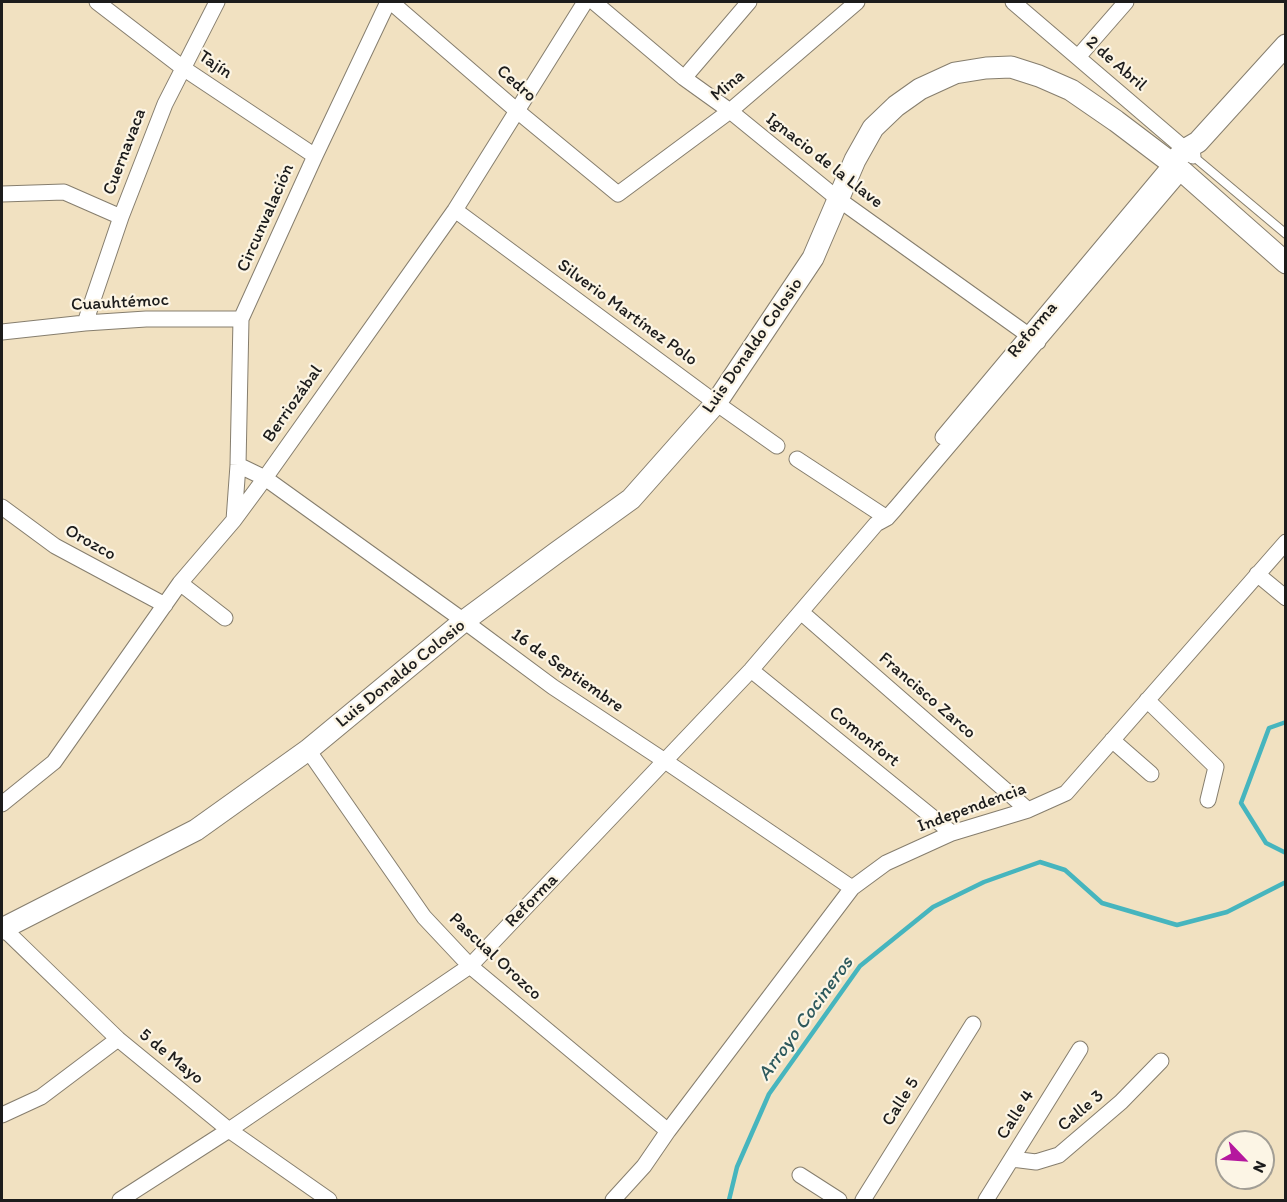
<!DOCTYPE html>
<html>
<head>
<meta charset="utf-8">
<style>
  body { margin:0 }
  #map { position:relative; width:1287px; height:1202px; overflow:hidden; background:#f1e1c1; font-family:Itim,sans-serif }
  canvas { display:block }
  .frame { position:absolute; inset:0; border:3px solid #1c1c1c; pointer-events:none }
  .north { position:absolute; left:1215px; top:1130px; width:60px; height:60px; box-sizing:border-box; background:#fcf5e5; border:2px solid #a29e95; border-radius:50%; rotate:115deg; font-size:16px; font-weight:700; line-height:24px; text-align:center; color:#1c1c1c }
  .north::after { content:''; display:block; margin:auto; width:21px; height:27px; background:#b5179e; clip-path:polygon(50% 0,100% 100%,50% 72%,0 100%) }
</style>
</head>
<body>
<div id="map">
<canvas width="1287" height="1202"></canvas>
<div class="frame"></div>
<div class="north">N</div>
</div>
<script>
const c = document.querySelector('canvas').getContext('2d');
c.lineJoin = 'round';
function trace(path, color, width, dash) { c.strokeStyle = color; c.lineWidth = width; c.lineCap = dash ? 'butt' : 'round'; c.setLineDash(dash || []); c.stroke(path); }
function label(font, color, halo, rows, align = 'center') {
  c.font = font + ' Itim,sans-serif'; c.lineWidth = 4.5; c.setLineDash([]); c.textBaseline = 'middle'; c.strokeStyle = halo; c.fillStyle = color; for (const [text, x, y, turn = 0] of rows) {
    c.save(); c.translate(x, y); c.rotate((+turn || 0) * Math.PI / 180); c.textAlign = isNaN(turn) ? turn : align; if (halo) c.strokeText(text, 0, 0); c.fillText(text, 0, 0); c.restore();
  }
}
trace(new Path2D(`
  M1286,722l-17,6 -28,75 25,40 20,10
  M729,1200l8,-33 32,-73 91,-128 73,-59 51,-25 56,-20 25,8 37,33 75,22 50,-13 59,-30`), '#46b5be', 4.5);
const service = new Path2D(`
  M1193,156l93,78`);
const minor = new Path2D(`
  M97,2l86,66 132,88
  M391,2l125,108 102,84 112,-83 127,-109
  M594,2l90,76 46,33 108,88 200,143
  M1013,2l180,154
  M1078,57l48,-55
  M684,78l65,-76
  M2,194l62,-2 57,25
  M455,210l261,193 61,43
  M85,323l36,-106 44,-113 52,-102
  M2,332l83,-9 61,-4h95
  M943,437l229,-274
  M797,459l90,59
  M238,465l27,13 199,143 89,66 112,74 187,127
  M2,507l53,39 110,59
  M234,520l4,-55 3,-146 74,-163 73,-154
  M1257,574l29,24
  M180,583l45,35
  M801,612l227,198
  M751,670l201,163
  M1147,700l69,67 -8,33
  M1112,740l39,34
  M308,750l116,167 46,49 198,165
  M2,804l52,-42 126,-179 54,-63 31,-42 190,-268 130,-208
  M2,927l116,112 111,91 100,70
  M2,1115l39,-18 77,-58
  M1012,1159l24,3 23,-7 62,-53 40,-41
  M800,1175l39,25
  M120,1200l109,-70 241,-164 281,-296 125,-146 11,-6 8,-9 287,-338
  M613,1200l31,-34 24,-35 184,-243 34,-25 66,-30 76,-23 38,-17 220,-251
  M863,1200l110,-176
  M986,1200l94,-151`);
const secondary = new Path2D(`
  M1172,163l14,-14 12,-7 88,-97
  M2,929l194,-99 112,-80 156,-129 92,-68 75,-54 85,-96 97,-145 42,-98 18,-32 23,-22 24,-17 35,-16 31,-5 25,-1 28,9 32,14 45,31 66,50 104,92`);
trace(service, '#867e6e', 10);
trace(minor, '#867e6e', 17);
trace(secondary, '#867e6e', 23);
trace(service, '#fff', 8);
trace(minor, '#fff', 15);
trace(secondary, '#fff', 21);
label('18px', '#1c1c1c', '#fcf5e5', [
  ["2 de Abril",1116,64,41],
  ["Tajín",215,65,34],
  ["Cedro",516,84,41],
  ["Mina",728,86,-40],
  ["Cuernavaca",125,152,-69],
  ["Ignacio de la Llave",824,161,38],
  ["Circunvalación",266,218,-66],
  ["Cuauhtémoc",120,303,-3],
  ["Silverio Martínez Polo",627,313,36],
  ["Reforma",1033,330,-50],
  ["Luis Donaldo Colosio",753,346,-55],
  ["Berriozábal",293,404,-55],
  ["Orozco",90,543,29],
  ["16 de Septiembre",567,671,35],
  ["Luis Donaldo Colosio",401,674,-39],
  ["Francisco Zarco",927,696,41],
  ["Comonfort",864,737,39],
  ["Independencia",972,808,-20],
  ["Reforma",532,901,-46],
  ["Pascual Orozco",495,957,43],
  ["5 de Mayo",171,1057,39],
  ["Calle 5",901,1102,-58],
  ["Calle 3",1081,1111,-40],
  ["Calle 4",1016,1115,-58]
]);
label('italic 20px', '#2d595d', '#fcf5e5', [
  ["Arroyo Cocineros",806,1019,-54]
]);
</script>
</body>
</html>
